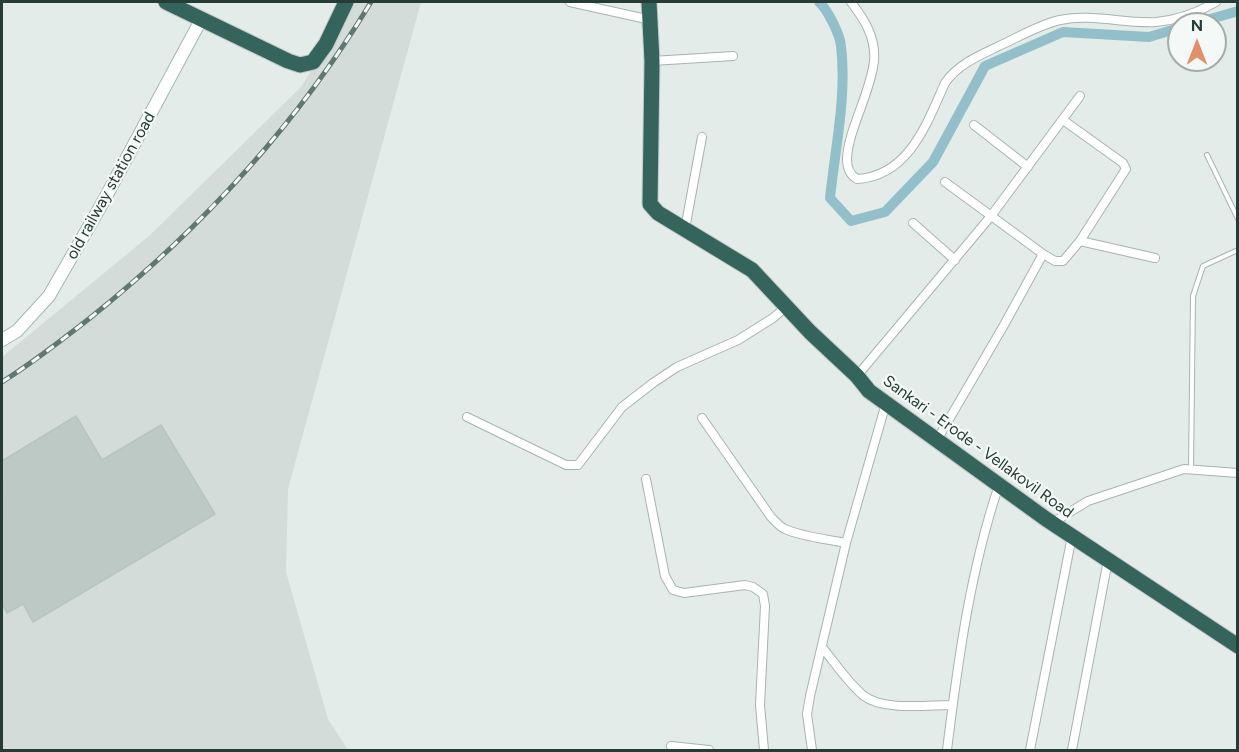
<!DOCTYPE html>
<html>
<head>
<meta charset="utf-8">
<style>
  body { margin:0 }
  #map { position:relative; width:1239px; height:752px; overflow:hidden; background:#e4ece9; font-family:Figtree,sans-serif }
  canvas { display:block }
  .frame { position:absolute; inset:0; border:3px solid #263c37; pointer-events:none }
  .north { position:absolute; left:1167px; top:12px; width:60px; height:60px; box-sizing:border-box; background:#f4f9f7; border:2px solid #a2adaa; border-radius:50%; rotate:0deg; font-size:16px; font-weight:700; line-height:24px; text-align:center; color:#263c37 }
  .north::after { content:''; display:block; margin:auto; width:21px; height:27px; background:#e28f6c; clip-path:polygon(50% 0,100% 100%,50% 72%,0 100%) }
</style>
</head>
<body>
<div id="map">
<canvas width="1239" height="752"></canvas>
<div class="frame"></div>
<div class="north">N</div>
</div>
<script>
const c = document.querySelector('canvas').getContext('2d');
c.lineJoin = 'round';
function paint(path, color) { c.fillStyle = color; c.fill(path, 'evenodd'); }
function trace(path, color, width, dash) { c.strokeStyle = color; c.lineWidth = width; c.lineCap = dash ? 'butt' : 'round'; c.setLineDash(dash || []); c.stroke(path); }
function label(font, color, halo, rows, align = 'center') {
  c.font = font + ' Figtree,sans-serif'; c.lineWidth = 4.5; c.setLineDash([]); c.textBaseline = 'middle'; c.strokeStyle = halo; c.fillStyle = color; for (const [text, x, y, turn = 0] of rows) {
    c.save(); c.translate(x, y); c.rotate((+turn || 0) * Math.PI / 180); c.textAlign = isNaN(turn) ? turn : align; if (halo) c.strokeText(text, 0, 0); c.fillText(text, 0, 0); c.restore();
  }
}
paint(new Path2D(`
  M354,2h67l-133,487 -2,83 42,147 20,31h-346v-393l147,-121 152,-149z`), '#d3dcd8');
trace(new Path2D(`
  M819,2c8,7 21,32 22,44 6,50 -6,103 -11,152l21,23 34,-9 48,-50 52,-96 78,-34 86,5 30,-9
  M1193,24l45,-13`), '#93bfca', 10);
const building = new Path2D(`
  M76,416l26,44 59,-35 54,89 -182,108 -10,-18 -16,9 -5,-9v-85l1,-1 -1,-57z`);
paint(building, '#bdc9c5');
trace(building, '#b7c5c0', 1.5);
const lane = new Path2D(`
  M1207,155l31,64
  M1191,469l2,-173 10,-30 35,-16`);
const street = new Path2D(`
  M570,2l81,18
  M851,2c13,17 25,35 23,59 -3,31 -26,69 -27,98 0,9 3,16 10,20 52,-3 70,-56 88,-96 12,-18 33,-27 52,-36 20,-9 41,-22 63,-27 32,-7 64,4 96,2 22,-2 41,-9 60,-20
  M652,61l81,-5
  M974,125l54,42
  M945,182l98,72 12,7h8l17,-20 46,-72 -3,-6 -60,-43
  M913,223l42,37
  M685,229l17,-92
  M1080,241l75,17
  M857,376l134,-160 89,-120
  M467,417l99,48h12l44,-58 31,-24 24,-16 61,-27 35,-22 14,-12
  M702,418l69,99c4,4 8,9 14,12 18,8 42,10 61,14
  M937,440l67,-115 39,-71
  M646,479l19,97 8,14 11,3 61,-8 8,2 10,7 2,12 -5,99 4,45
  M1052,523l36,-22 96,-32 54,4
  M822,647c13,16 26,36 42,49 20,15 63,9 87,9
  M671,746l38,4
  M812,750l-5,-36 3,-18 36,-153 40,-140
  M947,750c11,-89 23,-179 52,-265
  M1030,750l42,-214
  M1072,750l36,-190`);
const secondary = new Path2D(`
  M2,340l15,-9 32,-35 54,-94 99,-184`);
const highway = new Path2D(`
  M166,2l122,59 12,4 13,-3 13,-18 20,-42
  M649,2l3,59 -2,143 8,9 94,57 58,62 47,44 12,15 177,128 192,127`);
trace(lane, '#a7b4b0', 6);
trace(street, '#a7b4b0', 10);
trace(secondary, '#a4b6b1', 14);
trace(highway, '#c2c8c7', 17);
trace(lane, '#fff', 4);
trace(street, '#fff', 8);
trace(secondary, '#fff', 12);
trace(highway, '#35645d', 15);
const rail = new Path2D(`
  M2,382c30,-19 60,-42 88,-64 111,-89 208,-195 281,-316`);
trace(rail, '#607772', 5);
trace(rail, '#f4f9f7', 3, [9]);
label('16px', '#263c37', '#f4f9f7', [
  ["old railway station road",111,186,-61],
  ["Sankari - Erode - Vellakovil Road",978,447,36]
]);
</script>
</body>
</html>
